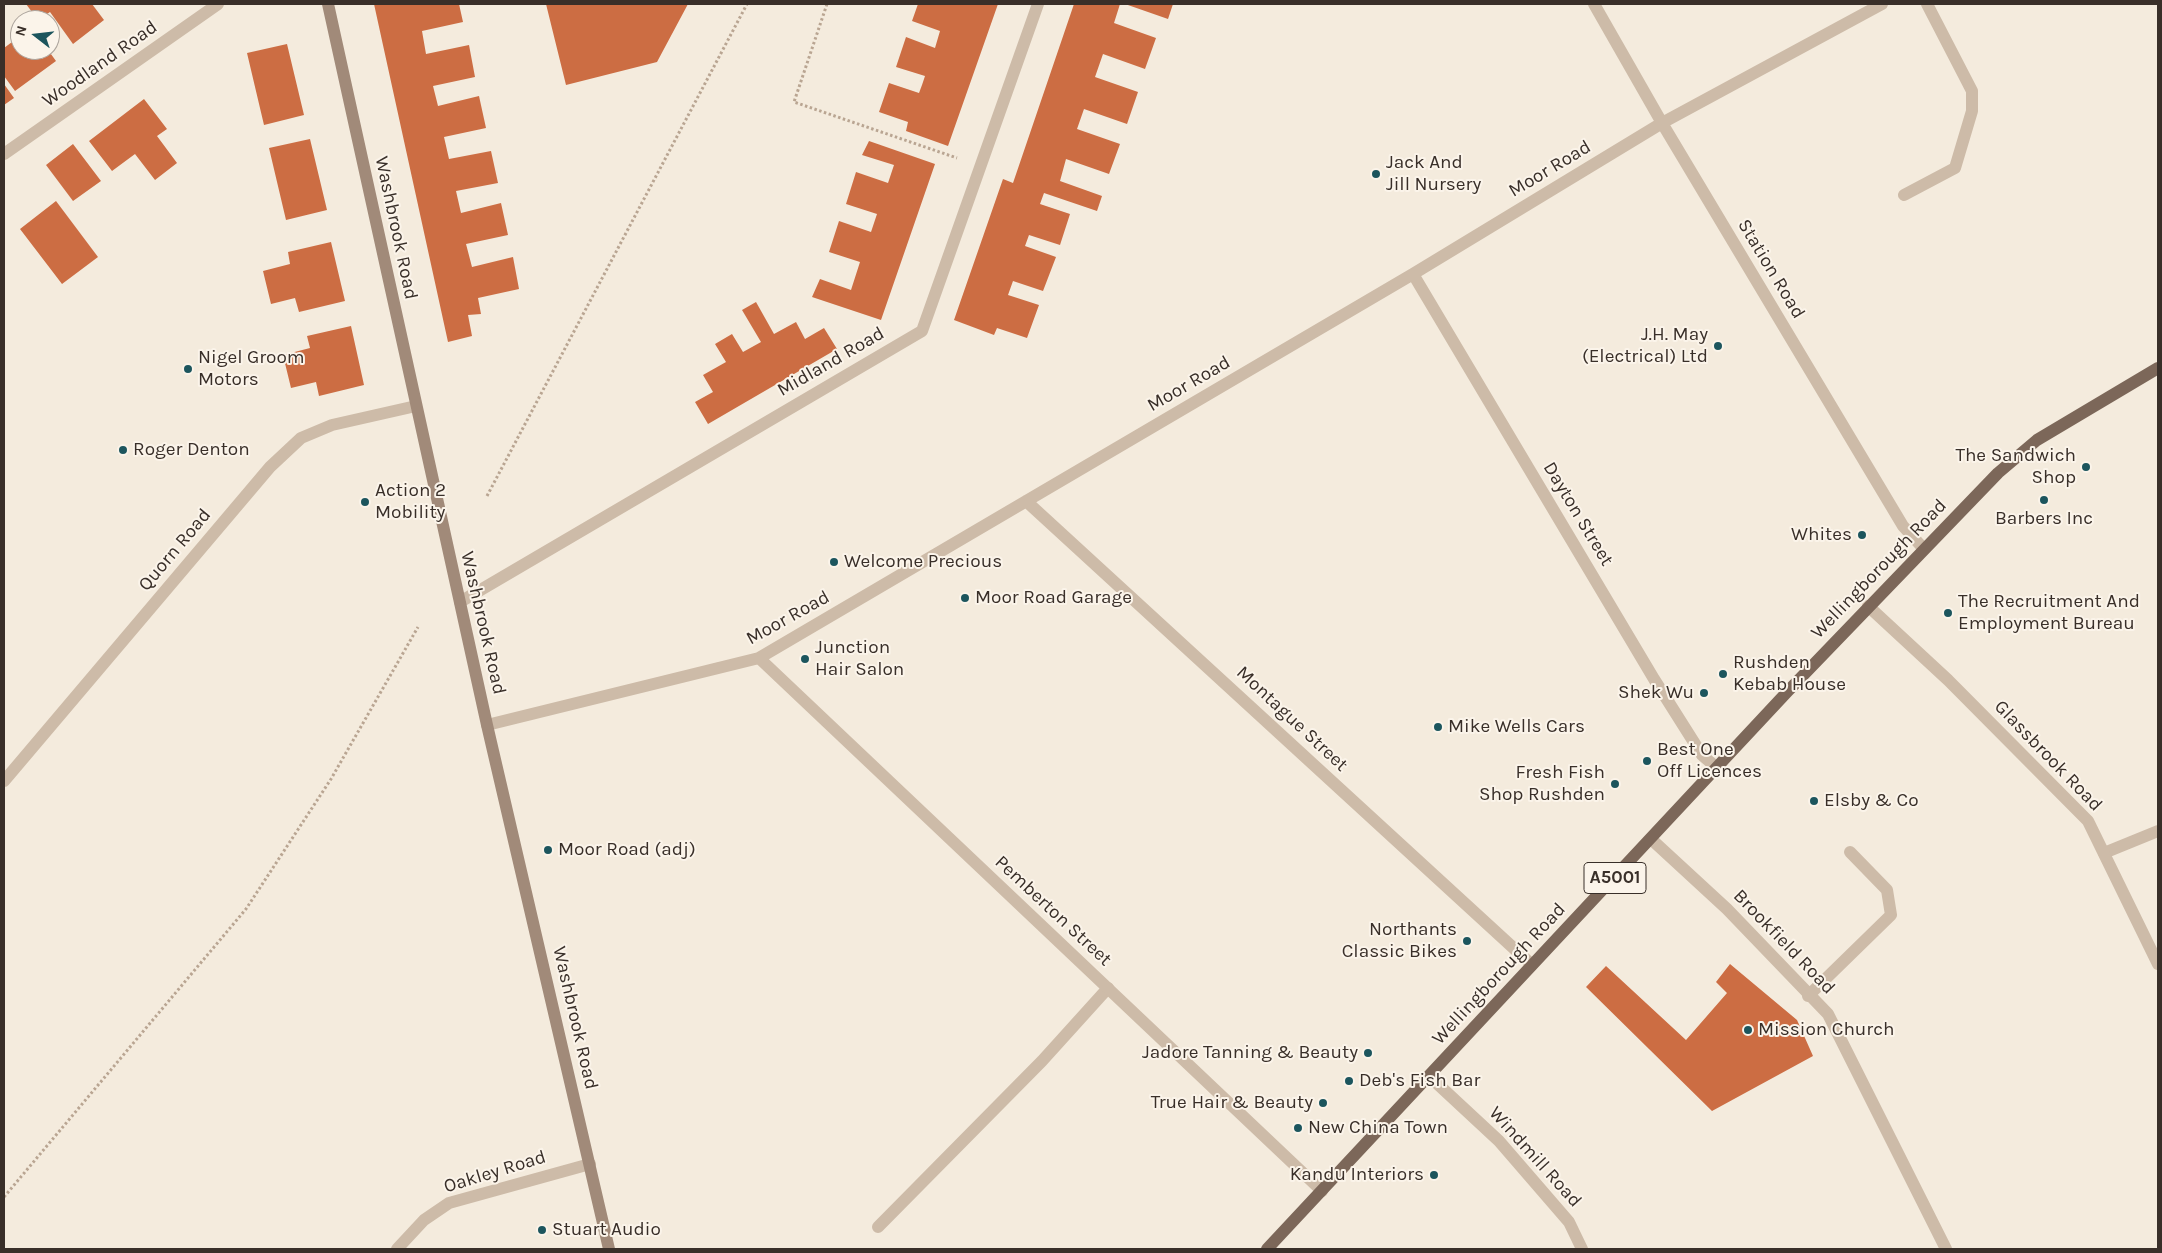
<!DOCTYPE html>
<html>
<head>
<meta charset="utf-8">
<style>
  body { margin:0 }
  #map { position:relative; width:2162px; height:1253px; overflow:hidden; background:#f4ebdd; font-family:Karla,sans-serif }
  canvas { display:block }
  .frame { position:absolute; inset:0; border:5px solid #392f29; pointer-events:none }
  .north { position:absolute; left:10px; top:10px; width:50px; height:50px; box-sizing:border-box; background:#fbf4ea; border:1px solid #ada59d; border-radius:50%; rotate:286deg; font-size:14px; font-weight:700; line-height:20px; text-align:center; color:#392f29 }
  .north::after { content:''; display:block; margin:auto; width:18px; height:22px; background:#1c555d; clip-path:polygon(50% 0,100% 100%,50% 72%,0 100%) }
</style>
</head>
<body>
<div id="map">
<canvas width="2162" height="1253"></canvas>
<div class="frame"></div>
<div class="north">N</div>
</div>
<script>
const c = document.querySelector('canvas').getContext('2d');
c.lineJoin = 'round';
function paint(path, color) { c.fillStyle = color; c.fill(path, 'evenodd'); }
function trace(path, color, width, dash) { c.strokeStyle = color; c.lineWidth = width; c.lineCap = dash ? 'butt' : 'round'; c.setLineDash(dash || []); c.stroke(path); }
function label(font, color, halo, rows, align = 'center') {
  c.font = font + ' Karla,sans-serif'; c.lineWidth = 4; c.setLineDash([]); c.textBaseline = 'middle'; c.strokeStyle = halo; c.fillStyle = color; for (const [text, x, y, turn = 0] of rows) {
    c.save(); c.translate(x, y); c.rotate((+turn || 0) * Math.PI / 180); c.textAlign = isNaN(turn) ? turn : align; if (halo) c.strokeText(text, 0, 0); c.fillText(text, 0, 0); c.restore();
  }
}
paint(new Path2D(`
  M26,4h66l12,16 -31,24 -23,-32 -12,8z
  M374,4h85l4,18 -41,9 4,23 43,-9 6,32 -42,9 5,20 41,-10 7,32 -42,9 5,22 42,-8 7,32 -42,8 5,22 40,-10 7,32 -42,9 6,23 41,-10 6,32 -41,9 3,16 -13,1 4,21 -24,6z
  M546,4h142l-31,58 -91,23z
  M918,4h80l-50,142 -42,-15 2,-9 -29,-10 10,-29 30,10 3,-8 3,-9 -29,-9 10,-30 29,11 5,-17 -28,-10z
  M1074,4h46l-6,19 42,15 -11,31 -42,-15 -8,23 43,15 -11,32 -43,-15 -7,20 43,15 -11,30 -43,-15 -6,22 42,15 -5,15 -53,-18 -4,11 30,10 -10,31 -31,-10 -4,11 31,11 -13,34 -30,-10 -5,14 31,10 -12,33 -30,-10 -3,7 -40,-15 49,-141 10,4z
  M1125,4h48l-5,15z
  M20,36v14h28l8,11 -41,30 -11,-15v-28z
  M287,44l17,71 -40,10 -17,-72z
  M4,84l10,14 -10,7z
  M144,99l23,30 -10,7 20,27 -22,17 -20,-26 -23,17 -23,-30z
  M310,139l17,71 -41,10 -17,-72z
  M869,141l66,23 -54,156 -69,-23 8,-18 31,11 9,-28 -31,-10 10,-31 32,11 6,-18 -31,-10 10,-32 32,11 6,-18 -32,-10z
  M73,144l28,37 -28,20 -27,-36z
  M56,201l42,56 -36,27 -42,-55z
  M331,242l14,59 -46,11 -4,-14 -24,6 -8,-33 27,-7 -2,-12z
  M756,302l18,32 22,-12 9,17 19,-11 13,21 -129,75 -13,-22 18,-10 -10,-17 23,-13 -11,-18 17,-10 11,18 18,-10 -19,-32z
  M351,326l13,59 -45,11 -3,-14 -25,6 -8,-33 27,-7 -3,-12z
  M1730,964l67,56 16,36 -101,55 -126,-124 20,-21 80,74 41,-47 -11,-11z`), '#cc6d43');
trace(new Path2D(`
  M827,4l-33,98 163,56
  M487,496l260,-492
  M4,1197l242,-288 85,-130 87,-152`), '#b9a592', 3, [2.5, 2.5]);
trace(new Path2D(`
  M2104,853l54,-22
  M1808,996l83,-81 -4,-25 -37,-38
  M878,1227l164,-166 66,-73`), '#cdbba8', 12);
trace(new Path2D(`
  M1594,4l68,119 241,403 20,22
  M4,154l214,-150
  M1904,195l51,-27 17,-57v-20l-45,-87
  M1413,274l241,405 48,76 15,13
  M1026,501l506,464
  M460,602l462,-271 116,-327
  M1868,606l80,74 140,141 70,143
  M759,658l563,533
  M487,725l272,-67 654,-384 249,-151 220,-119
  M4,781l266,-314 31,-29 31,-13 84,-19
  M1651,839l76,70 101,105 118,235
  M1429,1076l70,65 70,81 13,27
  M397,1249l27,-29 25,-17 141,-39`), '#cdbba8', 12);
trace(new Path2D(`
  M328,4l159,721 122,524`), '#a18a79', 12);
trace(new Path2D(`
  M1267,1249l521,-558 210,-218 39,-33 121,-72`), '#7c6759', 12);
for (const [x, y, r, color] of [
  [1376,174,5,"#1c555d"],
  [1718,346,5,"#1c555d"],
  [188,369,5,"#1c555d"],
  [123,450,5,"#1c555d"],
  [2086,467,5,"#1c555d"],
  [2044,500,5,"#1c555d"],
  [365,502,5,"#1c555d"],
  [1862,535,5,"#1c555d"],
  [834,562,5,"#1c555d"],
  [965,598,5,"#1c555d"],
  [1948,613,5,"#1c555d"],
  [805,659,5,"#1c555d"],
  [1723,674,5,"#1c555d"],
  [1704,693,5,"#1c555d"],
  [1438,727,5,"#1c555d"],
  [1647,761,5,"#1c555d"],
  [1615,784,5,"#1c555d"],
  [1814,801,5,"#1c555d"],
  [548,850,5,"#1c555d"],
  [1467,941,5,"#1c555d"],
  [1748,1030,5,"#1c555d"],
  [1368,1053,5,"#1c555d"],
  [1349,1081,5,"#1c555d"],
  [1323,1103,5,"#1c555d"],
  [1298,1128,5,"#1c555d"],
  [1434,1175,5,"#1c555d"],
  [542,1230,5,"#1c555d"]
]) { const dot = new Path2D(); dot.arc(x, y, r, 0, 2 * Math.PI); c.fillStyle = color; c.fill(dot); trace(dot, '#fbf4ea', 2); }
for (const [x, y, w] of [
  [1615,878,62]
]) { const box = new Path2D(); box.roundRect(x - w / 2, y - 15.5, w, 31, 4); c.fillStyle = '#fbf4ea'; c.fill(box); trace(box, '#392f29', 1); }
label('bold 18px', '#392f29', null, [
  ["A5001",1615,878]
]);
label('19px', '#392f29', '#fbf4ea', [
  ["Woodland Road",100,64,-35],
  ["Moor Road",1550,169,-31],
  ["Washbrook Road",396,228,78],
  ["Station Road",1771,269,59],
  ["Midland Road",831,362,-30],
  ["Moor Road",1189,384,-30],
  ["Dayton Street",1578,514,59],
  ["Quorn Road",175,550,-50],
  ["Wellingborough Road",1879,569,-46],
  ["Moor Road",788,618,-29],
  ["Washbrook Road",483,623,77],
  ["Montague Street",1292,719,43],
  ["Glassbrook Road",2048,756,46],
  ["Pemberton Street",1053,911,43],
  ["Brookfield Road",1784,942,46],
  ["Wellingborough Road",1499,974,-47],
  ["Washbrook Road",575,1018,77],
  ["Windmill Road",1535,1157,48],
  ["Oakley Road",495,1172,-17]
]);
label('19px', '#392f29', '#fbf4ea', [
  ["Jack And",1386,163],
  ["Jill Nursery",1386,185],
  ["J.H. May",1708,335,"right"],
  ["(Electrical) Ltd",1708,357,"right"],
  ["Nigel Groom",198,358],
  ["Motors",198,380],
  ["Roger Denton",133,450],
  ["The Sandwich",2076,456,"right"],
  ["Shop",2076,478,"right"],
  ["Action 2",375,491],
  ["Mobility",375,513],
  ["Barbers Inc",2044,519,"center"],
  ["Whites",1852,535,"right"],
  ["Welcome Precious",844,562],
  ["Moor Road Garage",975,598],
  ["The Recruitment And",1958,602],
  ["Employment Bureau",1958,624],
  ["Junction",815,648],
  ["Hair Salon",815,670],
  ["Rushden",1733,663],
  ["Kebab House",1733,685],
  ["Shek Wu",1694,693,"right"],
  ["Mike Wells Cars",1448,727],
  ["Best One",1657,750],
  ["Off Licences",1657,772],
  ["Fresh Fish",1605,773,"right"],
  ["Shop Rushden",1605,795,"right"],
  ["Elsby & Co",1824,801],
  ["Moor Road (adj)",558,850],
  ["Northants",1457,930,"right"],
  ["Classic Bikes",1457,952,"right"],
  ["Mission Church",1758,1030],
  ["Jadore Tanning & Beauty",1358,1053,"right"],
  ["Deb's Fish Bar",1359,1081],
  ["True Hair & Beauty",1313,1103,"right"],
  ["New China Town",1308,1128],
  ["Kandu Interiors",1424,1175,"right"],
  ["Stuart Audio",552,1230]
], 'left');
</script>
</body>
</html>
